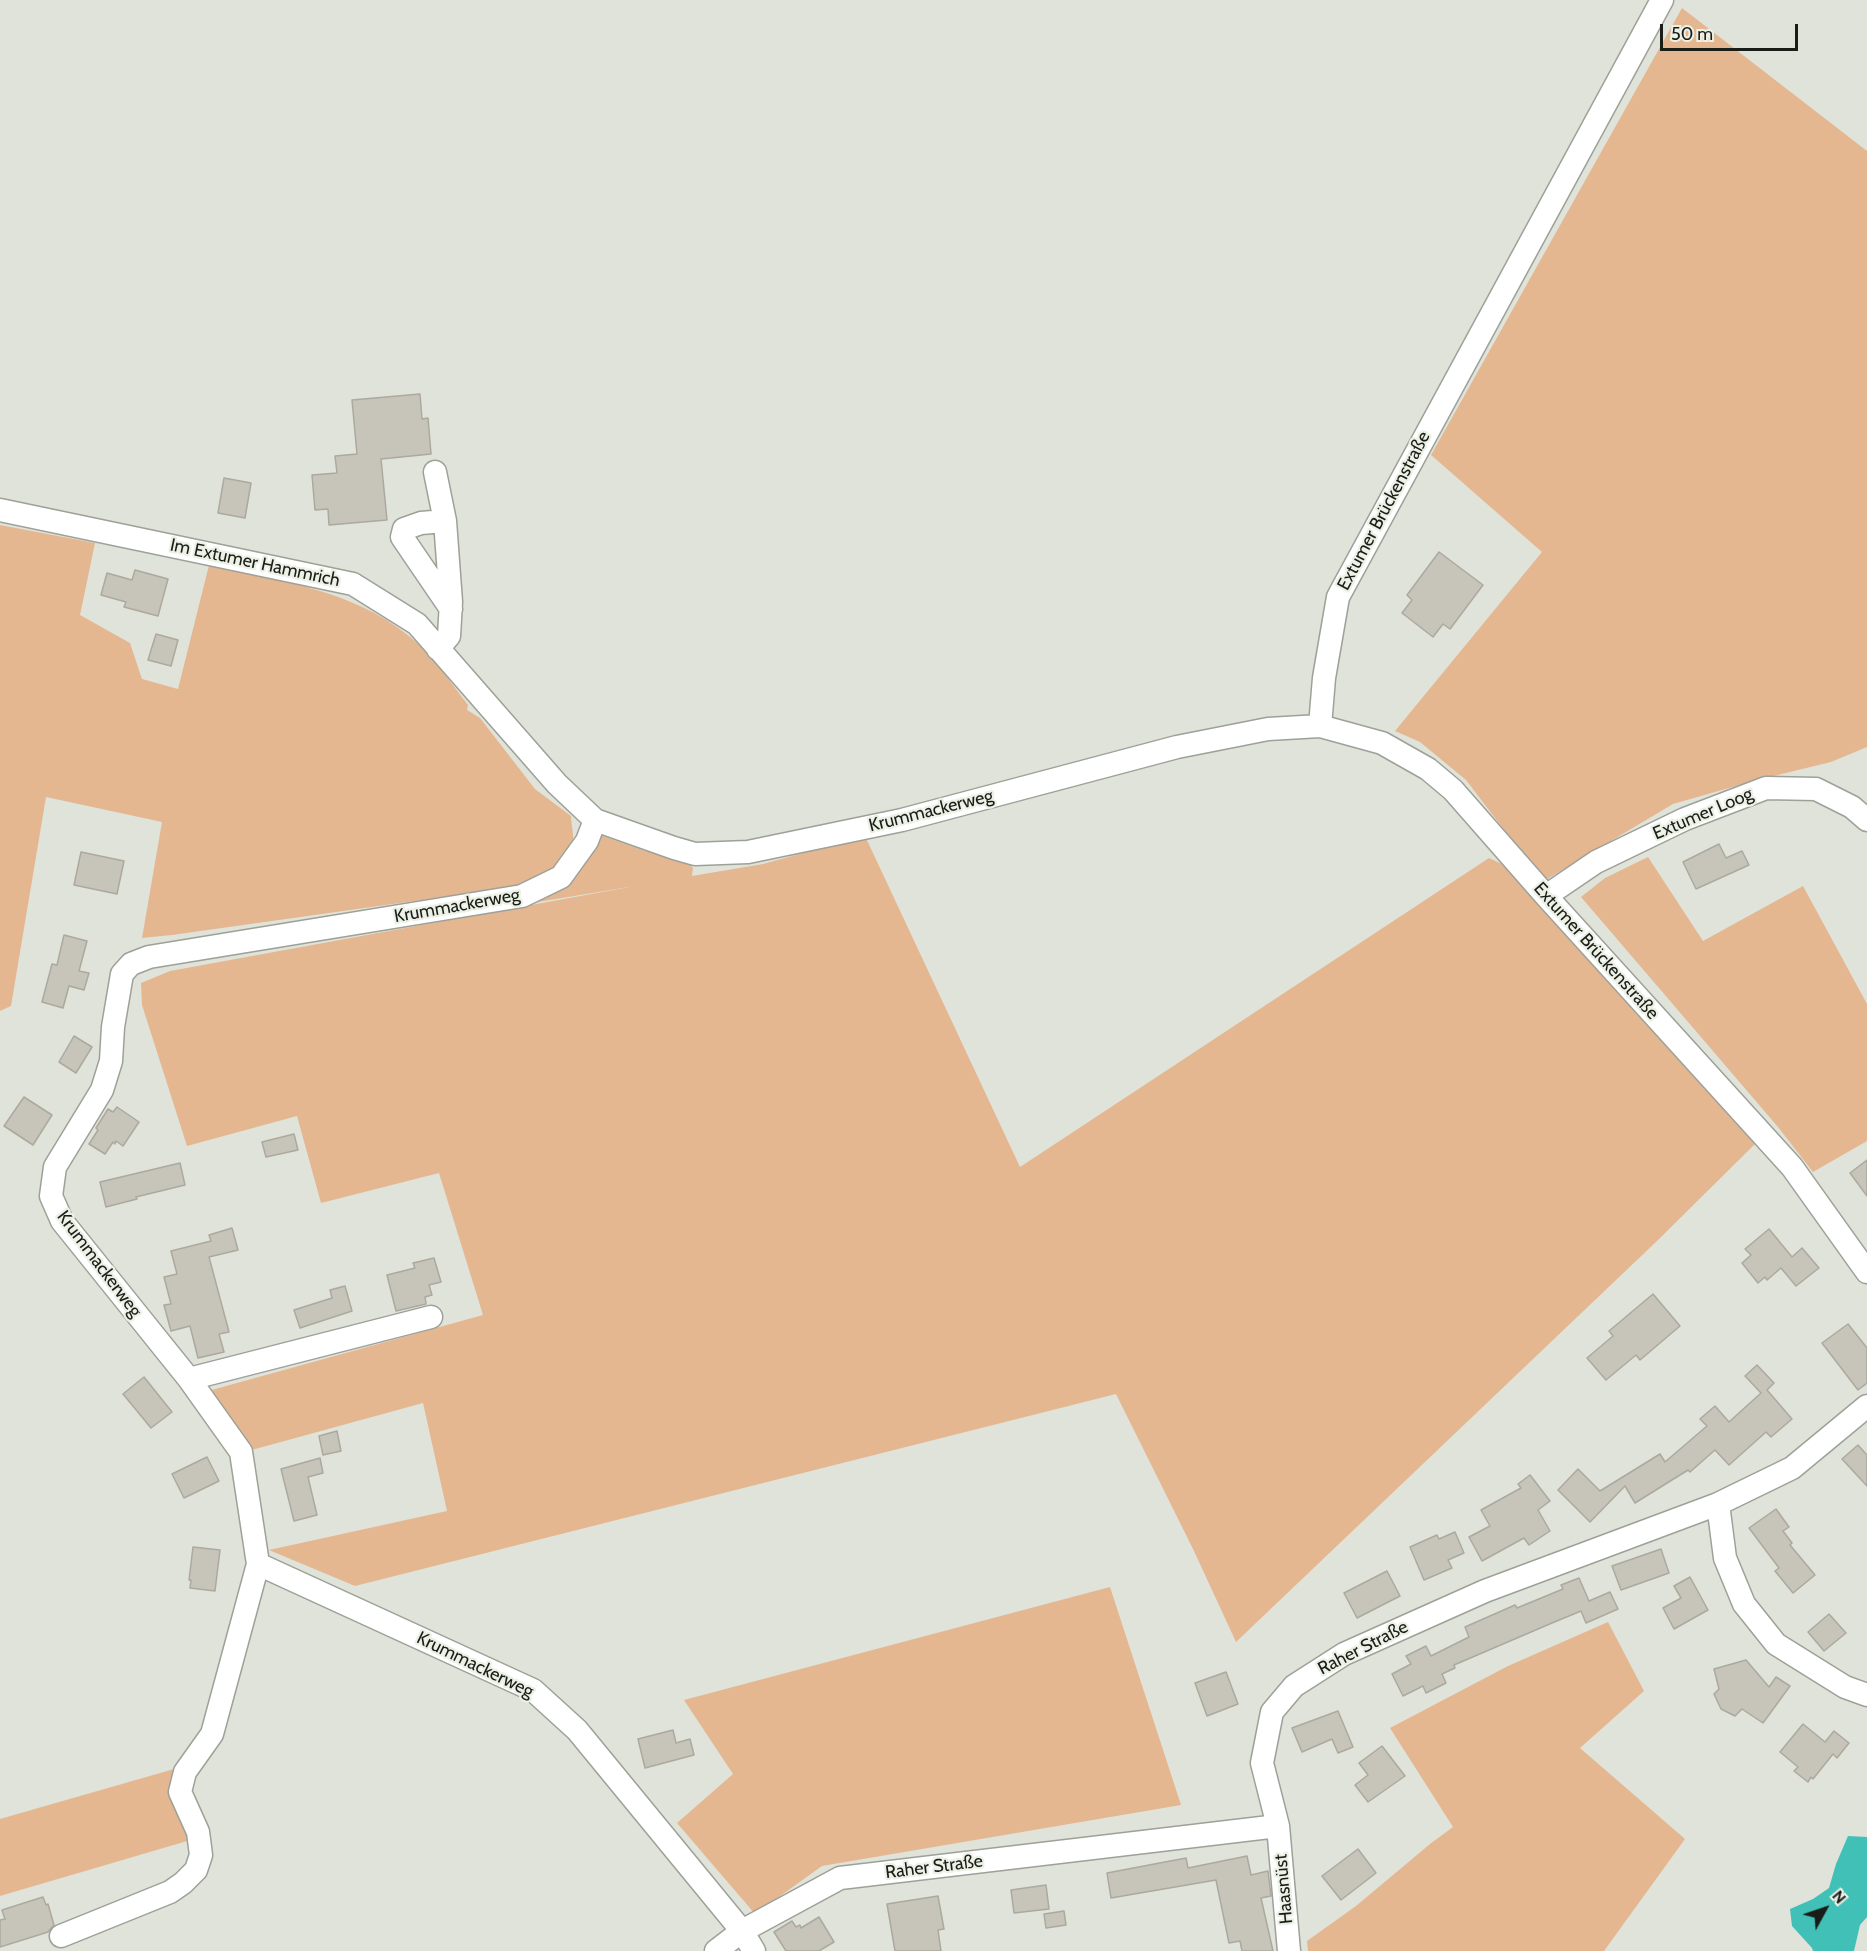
<!DOCTYPE html>
<html>
<head>
<meta charset="utf-8">
<style>
  body { margin:0 }
  #map { position:relative; width:1867px; height:1951px; overflow:hidden; background:#dfe3d9; font-family:Cabin,sans-serif }
  canvas { display:block }
  .north { position:absolute; left:1795px; top:1879px; width:60px; height:60px; -webkit-text-stroke:4px #ecf1e6; paint-order:stroke; rotate:50deg; font-size:16px; font-weight:700; line-height:24px; text-align:center; color:#1a1c18 }
  .north::after { content:''; display:block; margin:auto; width:21px; height:27px; background:#1a1c18; clip-path:polygon(50% 0,100% 100%,50% 72%,0 100%) }
  .scale { position:absolute; left:1660px; top:24px; width:138px; height:27px; box-sizing:border-box; border:3px solid #1a1c18; border-top:0; padding-left:8px; font-size:18px; line-height:21px; white-space:nowrap; color:#1a1c18; -webkit-text-stroke:4px #ecf1e6; paint-order:stroke }
</style>
</head>
<body>
<div id="map">
<canvas width="1867" height="1951"></canvas>
<div class="north">N</div>
<div class="scale">50 m</div>
</div>
<script>
const c = document.querySelector('canvas').getContext('2d');
c.lineJoin = 'round';
function paint(path, color) { c.fillStyle = color; c.fill(path, 'evenodd'); }
function trace(path, color, width, dash) { c.strokeStyle = color; c.lineWidth = width; c.lineCap = dash ? 'butt' : 'round'; c.setLineDash(dash || []); c.stroke(path); }
function label(font, color, halo, rows, align = 'center') {
  c.font = font + ' Cabin,sans-serif'; c.lineWidth = 4.5; c.setLineDash([]); c.textBaseline = 'middle'; c.strokeStyle = halo; c.fillStyle = color; for (const [text, x, y, turn = 0] of rows) {
    c.save(); c.translate(x, y); c.rotate((+turn || 0) * Math.PI / 180); c.textAlign = isNaN(turn) ? turn : align; if (halo) c.strokeText(text, 0, 0); c.fillText(text, 0, 0); c.restore();
  }
}
paint(new Path2D(`
  M1682,8l185,143v596l-36,15 -74,18 -84,24 -126,75 -26,-27 -55,-72 -46,-38 -25,-11 147,-179 -111,-97z
  M0,525l95,18 -15,72 50,28 12,36 36,10 31,-124c69,16 142,24 200,71 24,19 41,46 59,69l-1,5 13,8 55,71 36,27c0,8 4,22 1,29 -10,28 -39,37 -65,43l-335,47 -30,3 20,-116 -116,-25 -35,209 -11,5z
  M600,835l45,16 41,8 7,9 -1,8 71,-12 102,-28 155,331 469,-309 15,7 253,277 -99,98 -422,402 -42,-91 -78,-157 -761,192 -86,-36 178,-39 -24,-108 -175,48 -40,-60 275,-76 -44,-142 -118,30 -24,-87 -110,30 -45,-141 -1,-22 29,-12 465,-85 -103,17z
  M1648,857l55,84 100,-55 64,118v137l-54,31 -35,-45 -197,-230 24,-19z
  M1110,1587l71,218 -359,61 -67,48 -78,-91 56,-49 -49,-74z
  M1608,1622l36,69 -64,57 105,91 -81,112h-296l-1,-10 49,-35 74,-62 23,-17 -63,-99 118,-62z
  M174,1769l-1,19 21,51 -194,57v-77z`), '#e4b791');
paint(new Path2D(`
  M1848,1836l19,1v80l-7,8 -6,26h-41l-1,-3 -20,-22 -2,-17 23,-10 16,-11 7,-24z`), '#40c0b6');
const building = new Path2D(`
  M420,394l2,25 6,-1 3,36 -50,5 6,61 -58,5 -1,-16 -13,1 -3,-35 25,-2 -2,-17 22,-2 -5,-54z
  M224,478l27,5 -6,35 -27,-5z
  M1439,552l44,33 -33,44 -7,-5 -10,13 -31,-24 10,-13 -5,-5z
  M135,570l33,9 -10,37 -34,-9 2,-5 -25,-7 6,-22 25,7z
  M156,634l22,6 -7,26 -23,-6z
  M1719,844l7,14 16,-7 7,14 -53,24 -13,-27z
  M81,852l43,9 -7,33 -43,-9z
  M64,935l23,6 -8,30 10,2 -5,17 -15,-4 -6,22 -21,-6 10,-38 5,1z
  M74,1036l18,11 -16,26 -17,-11z
  M24,1097l28,18 -19,30 -29,-19z
  M117,1107l22,15 -16,24 -7,-5 -1,3 -2,-2 -8,12 -16,-10 9,-14 -2,-2 12,-19 5,3z
  M294,1134l4,16 -32,7 -4,-15z
  M1867,1160v36l-17,-23z
  M180,1163l5,22 -49,12 1,2 -31,8 -6,-25z
  M232,1228l6,22 -29,7 20,75 -10,2 5,18 -26,6 -8,-32 -19,5 -7,-26 7,-1 -7,-27 13,-3 -6,-23 40,-10 -2,-6z
  M1769,1229l23,28 10,-9 17,20 -23,18 -15,-18 -14,12 -2,-3 -7,6 -16,-20 9,-8 -6,-6z
  M434,1258l7,24 -12,3 3,10 -7,2 1,7 -30,7 -9,-36 28,-7 -2,-5z
  M345,1286l7,25 -52,17 -6,-18 38,-12 -2,-8z
  M1653,1294l27,32 -40,34 -4,-5 -30,25 -19,-22 26,-22 -4,-5z
  M1848,1324l19,24v35l-9,7 -36,-47z
  M1757,1365l17,18 -7,7 25,29 -21,18 -5,-5 -37,33 -14,-15 -25,22 -2,-2 -53,33 -10,-17 -35,36 -32,-32 20,-21 22,22 60,-37 5,8 42,-36 -7,-7 15,-13 14,16 32,-29 -16,-17z
  M144,1377l28,35 -21,16 -28,-34z
  M337,1431l4,20 -18,4 -4,-19z
  M1858,1445l9,10v31l-25,-27z
  M207,1457l12,24 -35,17 -12,-24z
  M320,1458l3,15 -15,4 9,38 -23,6 -13,-52z
  M1530,1475l20,26 -12,9 12,21 -21,14 -5,-7 -42,23 -13,-24 21,-11 -9,-16 40,-22 -3,-4z
  M1776,1509l13,18 -6,4 9,12 -2,2 25,30 -22,18 -18,-22 4,-3 -30,-40z
  M1455,1532l9,21 -16,7 4,8 -28,12 -14,-33 27,-12 2,4z
  M193,1547l27,3 -5,41 -25,-3 1,-8h-2z
  M1661,1549l8,24 -48,17 -9,-24z
  M1387,1571l13,25 -43,22 -13,-25z
  M1690,1577l18,33 -34,19 -11,-21 18,-10 -7,-12z
  M1579,1578l10,23 21,-9 8,17 -32,14 -5,-12 -29,12 -98,42 1,3 -13,6 4,9 -20,10 -3,-7 -20,10 -11,-22 19,-10 -5,-8 20,-10 5,10 38,-19 -4,-10 50,-22 2,3 46,-19 -2,-4z
  M1829,1614l17,19 -22,18 -16,-19z
  M1746,1660l23,27 7,-10 14,9 -27,37 -21,-14 -7,7 -14,-7 -7,-15 5,-5 -5,-20z
  M1226,1672l12,32 -31,12 -12,-33z
  M1338,1711l15,36 -15,6 -6,-14 -30,13 -10,-24z
  M1803,1724l22,18 9,-11 15,12 -12,15 -4,-4 -20,25 -2,-2 -3,5 -14,-11 4,-4 -18,-15z
  M673,1730l3,13 14,-4 4,16 -49,13 -7,-29z
  M1382,1746l23,30 -37,26 -13,-17 13,-10 -9,-12z
  M1358,1849l18,24 -35,27 -19,-24z
  M1247,1856l4,19 17,-4 3,25 -10,2 12,53h-31l-2,-10 -11,2 -13,-63 -105,18 -4,-25 79,-15 2,10z
  M1046,1885l3,24 -35,4 -3,-23z
  M938,1896l6,33 -6,1 3,21h-46l-8,-47z
  M43,1897l3,8 2,-1 6,21 -6,7 -48,15v-27l5,-1 -3,-9z
  M1064,1911l2,14 -20,3 -2,-14z
  M819,1917l15,25 -15,9h-33l-12,-19 18,-11 4,6 4,-2 1,3z`);
paint(building, '#c7c4ba');
trace(building, '#aca99f', 1.5);
const minor = new Path2D(`
  M435,472l10,49 6,81 -2,34 -11,13
  M0,510l353,74 64,40 140,160 38,36 79,28 21,6 53,-2 154,-32 275,-73 91,-18 52,-3 62,17 46,26 25,21 93,106 246,271 75,105
  M445,521l-24,2 -17,6 -2,8 49,72
  M1320,726l4,-48 14,-81 324,-597
  M595,820l-8,21 -26,36 -39,19 -373,61 -18,7 -9,10 -9,53 -2,34 -9,29 -47,77 -4,29 11,25 127,158 52,73 17,112 275,126 44,40 165,201 12,20
  M1546,896l50,-34 89,-43 81,-31 50,1 36,18 15,13
  M189,1379l242,-62
  M1718,1504l7,54 19,46 32,40 69,43 22,8
  M61,1936l109,-44 13,-9 13,-13 5,-15 -3,-23 -18,-40 5,-20 27,-38 46,-170
  M716,1951l26,-20 98,-53 438,-52
  M1289,1951l-11,-125 -16,-63 10,-51 22,-26 50,-32 141,-63 233,-87 74,-36 75,-62`);
trace(minor, '#9da198', 25);
trace(minor, '#fff', 22);
label('18px', '#1a1c18', '#ecf1e6', [
  ["Extumer Brückenstraße",1384,511,-62],
  ["Im Extumer Hammrich",255,563,12],
  ["Krummackerweg",931,811,-14],
  ["Extumer Loog",1703,814,-23],
  ["Krummackerweg",457,906,-10],
  ["Extumer Brückenstraße",1596,951,48],
  ["Krummackerweg",99,1264,53],
  ["Raher Straße",1363,1648,-27],
  ["Krummackerweg",475,1665,26],
  ["Raher Straße",934,1867,-7],
  ["Haasnüst",1284,1889,-95]
]);
</script>
</body>
</html>
